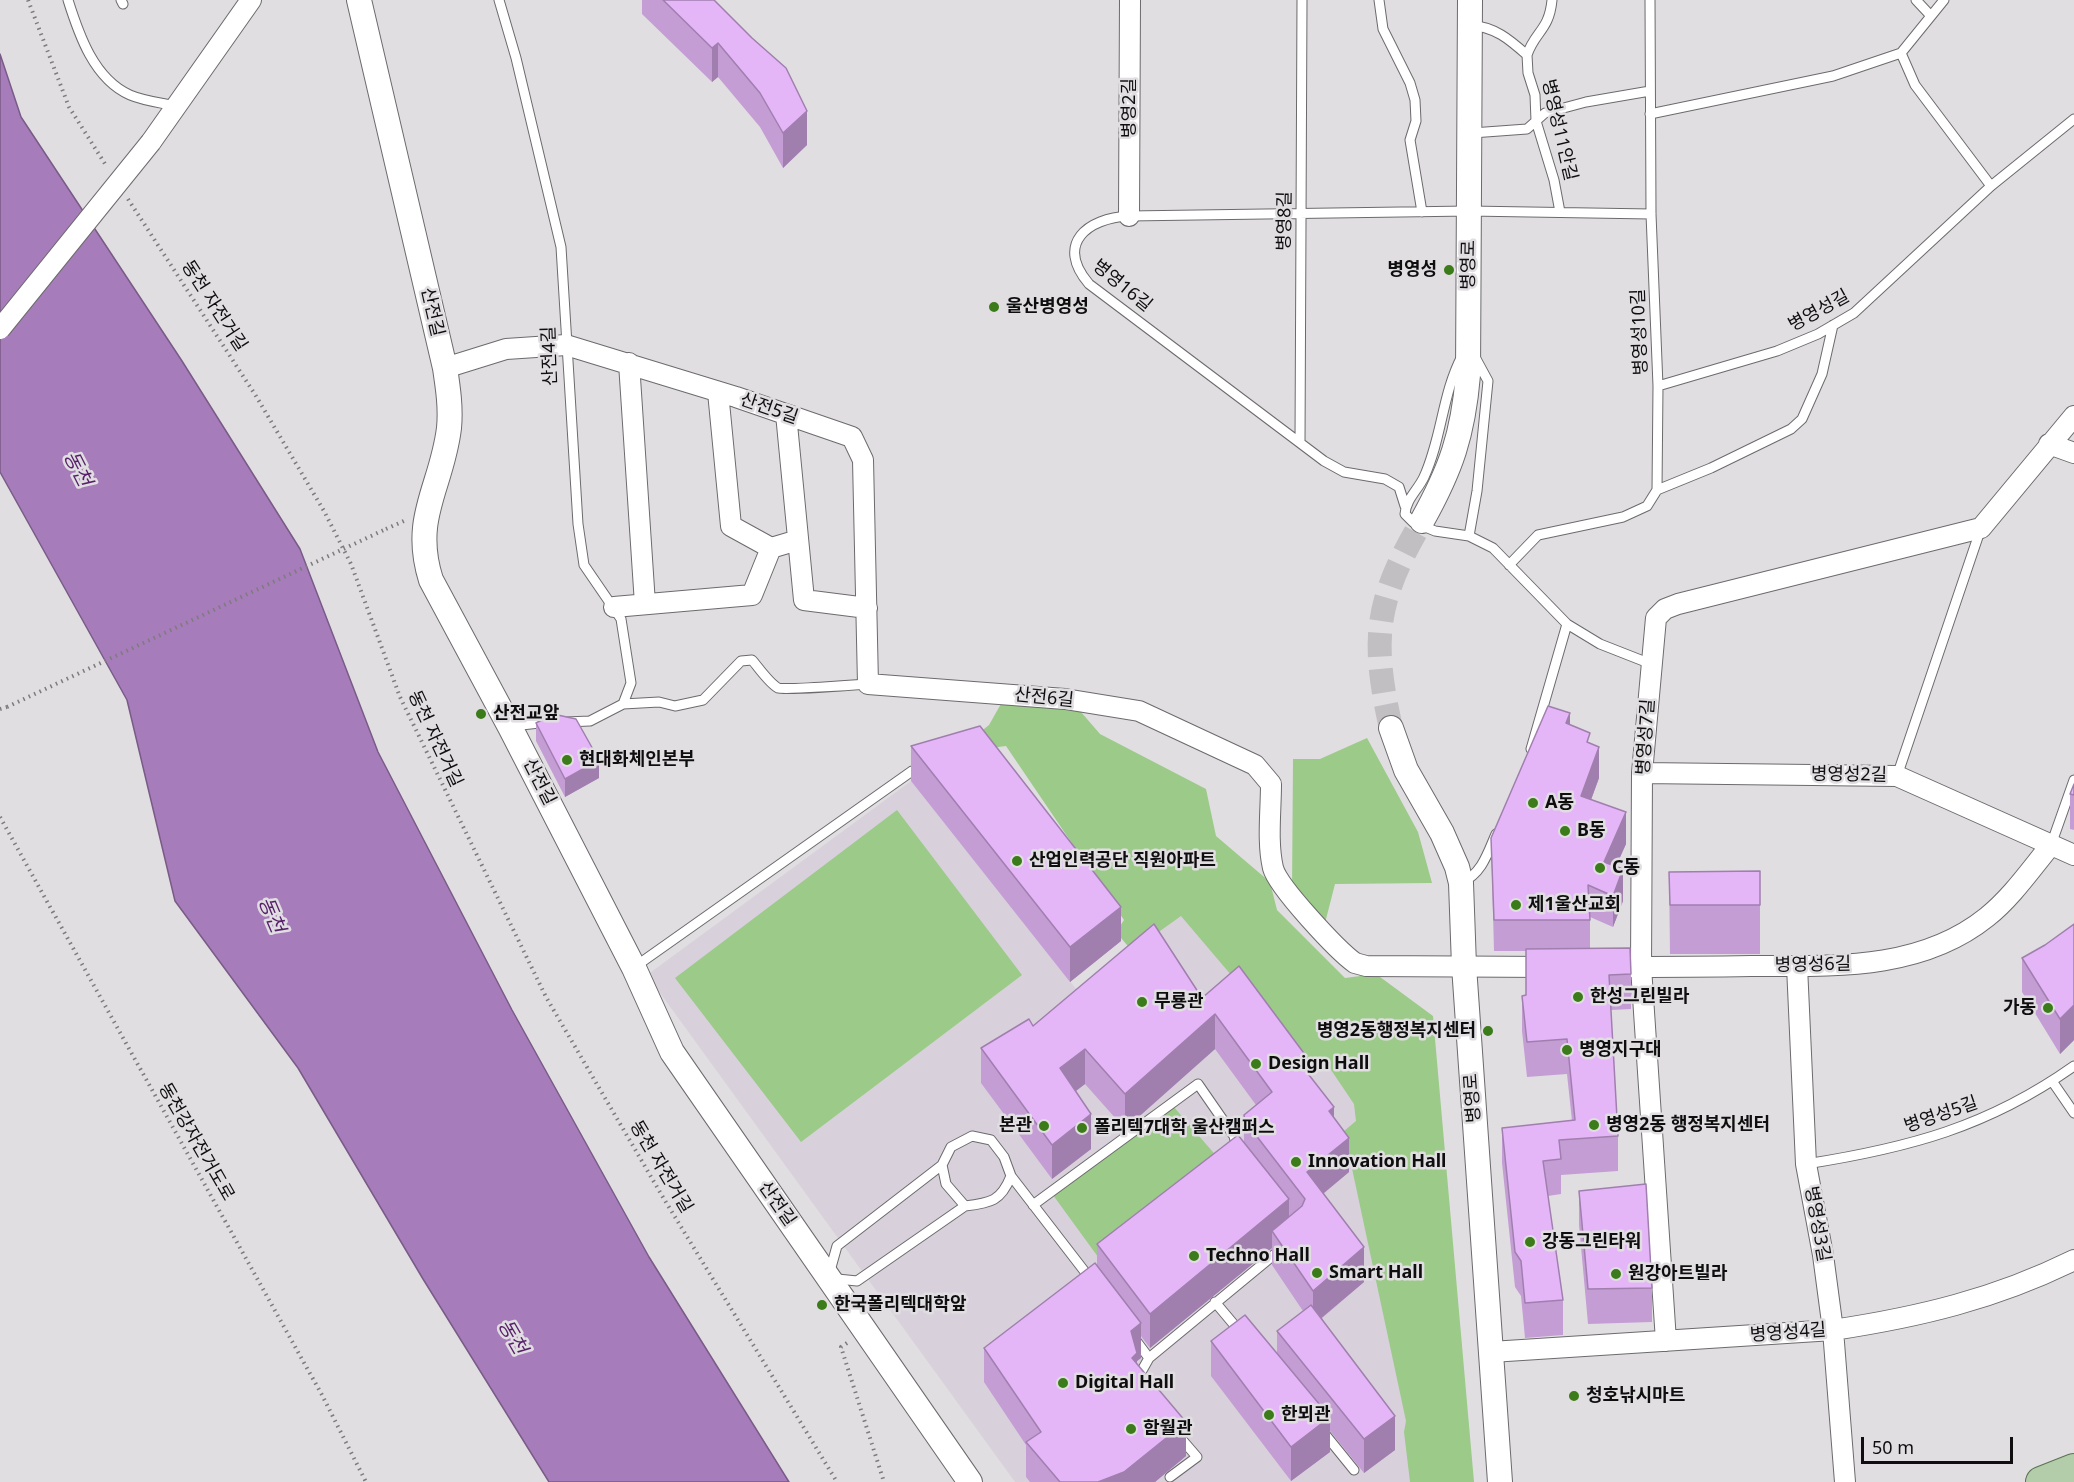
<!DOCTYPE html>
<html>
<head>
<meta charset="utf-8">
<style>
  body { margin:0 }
  #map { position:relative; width:2074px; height:1482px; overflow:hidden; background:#e1dee2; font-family:"Noto Sans",sans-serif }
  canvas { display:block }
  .scale { position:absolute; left:1861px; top:1437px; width:152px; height:27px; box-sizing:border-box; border:3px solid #0f0e0f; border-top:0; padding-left:8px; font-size:18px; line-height:21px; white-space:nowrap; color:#0f0e0f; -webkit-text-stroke:4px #e1dee2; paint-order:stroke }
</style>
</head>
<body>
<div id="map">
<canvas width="2074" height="1482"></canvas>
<div class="scale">50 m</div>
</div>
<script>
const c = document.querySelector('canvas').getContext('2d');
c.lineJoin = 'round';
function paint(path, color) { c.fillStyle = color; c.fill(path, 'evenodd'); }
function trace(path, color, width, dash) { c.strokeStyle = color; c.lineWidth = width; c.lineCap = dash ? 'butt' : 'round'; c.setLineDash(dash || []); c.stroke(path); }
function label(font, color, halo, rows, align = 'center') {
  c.font = font + ' "Noto Sans","Noto Sans KR",sans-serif'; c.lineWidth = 5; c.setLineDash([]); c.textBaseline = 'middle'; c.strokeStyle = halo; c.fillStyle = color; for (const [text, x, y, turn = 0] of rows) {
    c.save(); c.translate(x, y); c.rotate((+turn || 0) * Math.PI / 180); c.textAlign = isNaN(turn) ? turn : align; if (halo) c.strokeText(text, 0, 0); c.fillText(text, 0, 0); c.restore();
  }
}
paint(new Path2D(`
  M911,781l169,213 100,-80 145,146 43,55 106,367h-459l-368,-507z`), '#d8d1db');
paint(new Path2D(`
  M1002,702l55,2 24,8 19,22 106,55 10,47 54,46 7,28 68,68 31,-4 57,42 41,466h-64l-6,-50 2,-11 -62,-290 12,-10 -2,-17 -29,-43 -14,8 -130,-153 -49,35 -16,-19 8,-12 -118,-174 -23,3 -4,-16 10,-8z
  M1367,738l51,94 14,51 -97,1 -11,43 -32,-34 1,-134h27z
  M897,810l125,165 -221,167 -126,-164z
  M1173,1106l52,60 -124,95 -48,-66z`), '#9bca89');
const water = new Path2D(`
  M0,54l21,63 161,244 118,188 78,203 134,258 137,247 140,225h-240l-126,-203 -125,-211 -123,-167 -48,-201 -127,-228z`);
paint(water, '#a77cba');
trace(water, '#795b87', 1.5);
trace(new Path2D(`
  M1391,728c-20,-89 -16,-127 31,-207`), '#c2bfc2', 24, [24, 12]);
const service = new Path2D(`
  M68,0c11,35 26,79 62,95 14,6 32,8 46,11
  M121,0l2,4
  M499,0l17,58 45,189 17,277 6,41 37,54 10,64 -8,21
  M1379,0l4,29 27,54 5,17 1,21 -6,19 12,72
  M1916,0l15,16
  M1944,0l-43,53 14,32 76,101
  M1470,25c25,2 39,14 57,30l1,18 7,22 1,26 18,59 6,32
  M1527,55c8,-24 22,-24 25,-55
  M1650,114l183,-38 68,-23
  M1472,133l55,-4 18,-16 41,-11 64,-11
  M1462,356c-20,38 -20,82 -38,121 -6,13 -18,22 -19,37l8,8 22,9 34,5 24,12 74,76 33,20 51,20
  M1658,386l119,-35 41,-17 36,-21 137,-127 83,-67
  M1300,442l2,-442
  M1657,490l54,-22 80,-39 11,-10 20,-45 11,-49
  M1405,506l-6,-19 -14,-8 -41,-7 -20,-11 -235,-177c-34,-40 -2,-66 40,-68l340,-5 182,3
  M1469,536l8,-45 11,-110 -13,-24
  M1509,565l29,-30 85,-18 24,-11 10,-16 1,-104 -7,-172 -1,-214
  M566,722l24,-1 33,-17 36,-2 16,4 28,-6 38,-39 11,-1c7,8 17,23 26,28 6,2 77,-3 90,-4
  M512,726l37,-4
  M1531,749l36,-125
  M1897,776l84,-248
  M2051,845l23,-65
  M1462,882c20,-8 26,-30 34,-48
  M636,966l276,-195 10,-3
  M2052,1081l22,32
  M1806,1164c102,-16 182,-37 268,-98
  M942,1165l-105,81 -9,32 29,3 108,-75c26,-3 36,-5 46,-30l-7,-19 -13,-17 -19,-4 -21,11 -9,18 4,19 19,22
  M1011,1176l81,105
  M1033,1205l165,-121 36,52 3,13
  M1215,1302l26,31
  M1134,1338l15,20 -9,16 1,5
  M1149,1358l132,-109
  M1324,1433l30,37
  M1170,1477l27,-20 -19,-22`);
const minor = new Path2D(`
  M151,142l100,-142
  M1129,216l1,-216
  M629,363l16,241
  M445,368l61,-19 60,-4 170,52 116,40 11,23 5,224 197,15 74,12 116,54 16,19c0,27 -4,58 2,84 5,19 65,83 82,95l11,3 185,1
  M718,392l13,134 40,22
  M786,414l18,186 63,8
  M2049,444l25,9
  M614,607l138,-12 19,-47 27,-8
  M1642,773l255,3 177,79
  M1797,966l9,198 17,91 10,75 12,152
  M1604,967c49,0 98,0 147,-1 81,0 169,5 236,-49 25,-20 44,-48 64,-72
  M1666,1341l-25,-374 1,-194 14,-155 9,-9 13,-5 303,-76 93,-112
  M1491,1352l342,-22c86,-13 162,-31 241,-70`);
const tertiary = new Path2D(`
  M359,0l86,368c3,20 6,40 4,60 -7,59 -38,89 -18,152l79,147 124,241 38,84 298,430
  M1422,521c29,-52 41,-86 46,-146l2,-375
  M1391,728l15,42 36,63 15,34 4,16 3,83 36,516`);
const primary = new Path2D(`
  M2041,1482l33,-13`);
trace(service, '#6c6a6d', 11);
trace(minor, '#6c6a6d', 22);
trace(tertiary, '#6c6a6d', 26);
trace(primary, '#59734f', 32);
trace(new Path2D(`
  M28,0l41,107 38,60
  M128,199l128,197 68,115 27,53 49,133 146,300 118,202 173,283
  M386,529l20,-9
  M0,709l7,-2
  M0,817l322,578 44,87
  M847,1343l-6,4 43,135`), '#7e7b7e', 4, [1.5, 4.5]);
trace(service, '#fff', 9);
trace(minor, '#fff', 20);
trace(tertiary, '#fff', 24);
trace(primary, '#b3ccaa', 30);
const minorBridge = new Path2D(`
  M0,329l151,-187`);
trace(minorBridge, '#6c6a6d', 22, []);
trace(new Path2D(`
  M7,707l379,-178`), '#7e7b7e', 4, [1.5, 4.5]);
trace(minorBridge, '#fff', 20);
paint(new Path2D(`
  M642,0h72l93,145 -24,23 -23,-41 -42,-50 -6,5 -70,-68z
  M536,723l63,55 -34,19 -29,-56z
  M1570,725l29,53 -8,22 35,44 -10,22 7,35 -10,26 -23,-10v31l41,26v35l-20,1 7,126v35l-57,4v19l-13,2 15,104v35l-38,3 -4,-42 -6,-9 -13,-124v-35l70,-7 -5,-47 -40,3 -5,-46v-35l4,-1v-44h-32l-3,-113z
  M911,746l210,195 -51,41 -159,-201z
  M2074,784v46l-4,-1v-35z
  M1760,871v83h-90l-1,-82z
  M2074,914v126l-14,14 -38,-62v-34l23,-13 29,-21z
  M1202,998l107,78 25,42 15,54 -26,22 41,88 -42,36 73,132 -31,23 -34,-42v21l-39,29 -80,-105v-35l66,11v-21l26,-20 -31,-46v-17l-122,100 -9,-12v22l-4,3v3l49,92 -31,26h-125l-4,-5v-32l-42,-63v-34l113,-82v-22l147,-102v-27l12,-10 -41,-56 -90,80 -40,-45 -9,7 15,58 -39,30 -71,-96v-35l52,-22z
  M1579,1191l73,97v34l-64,2 -9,-99z`), '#c49dd5');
paint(new Path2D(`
  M718,43v34l-6,5v-34z
  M807,111v34l-24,23v-35z
  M1570,713v31l-4,-21z
  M1599,747v31l-18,49v-31z
  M599,760v18l-34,19v-18z
  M1626,812v32l-22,49v-31z
  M1623,869v32l-10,26v-31z
  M1121,907v34l-51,41v-35z
  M2074,1005v35l-14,14v-35z
  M1215,1014v35l-90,80v-35z
  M1085,1049v35l-25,19v-35z
  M1309,1060v35l-7,-29z
  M1334,1107v35l-5,-31z
  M1091,1114v35l-39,30v-34z
  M1349,1138v34l-42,35v-35z
  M1289,1199v35l-17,-3v17l-122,100v-34z
  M1364,1247v35l-51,43v-34z
  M1141,1323v35l-4,3v27l-5,4 -1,-61z
  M1395,1416v34l-31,23v-34z
  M1330,1417v35l-39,29v-34z
  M1186,1422v34l-31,26h-57z`), '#a07fae');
const building = new Path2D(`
  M663,0h51l38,38 34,30 21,43 -24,22 -23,-40 -42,-50 -6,5z
  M1548,706l22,7 -4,10 24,10 -3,9 12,5 -18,49 45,16 -22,50 19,7 -10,27 -25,-11 2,35h-96l-3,-82z
  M553,714l23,5 23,41 -34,19 -29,-56z
  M980,726l141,181 -51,40 -159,-201z
  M2074,784v11l-4,-1z
  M1760,871v34h-90l-1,-33z
  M1154,924l48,74 37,-32 70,94 -7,6 32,41 -5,4 20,27 -42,34 57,75 -51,44 -41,-60 30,-25 3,-7 -60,-78 -1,-6 28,-23 -57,-78 -90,80 -40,-45 -25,19 31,46 -39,31 -71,-97 48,-29 4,7z
  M2074,924v81l-14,14 -38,-61 23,-13z
  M1630,948l1,26 -22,1 9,161 -59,4 2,19 -18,2 20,139 -38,3 -4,-42 -6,-9 -13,-124 73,-8 -8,-81 -40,3 -5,-46 4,-1v-46z
  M1238,1135l51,64 -139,115 -53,-70z
  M1646,1184l6,104 -64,1 -9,-98z
  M1095,1263l46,60 -10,8 6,22 -5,5 54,64 -62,50 -26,10h-38l-34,-40 15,-10 -57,-84z
  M1311,1305l84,111 -31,23 -87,-108z
  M1245,1315l85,102 -39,30 -80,-106z`);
paint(building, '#e4b6f8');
trace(building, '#a07fae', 1.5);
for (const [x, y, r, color] of [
  [1449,270,6,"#3b7b19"],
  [994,307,6,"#3b7b19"],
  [481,714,6,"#3b7b19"],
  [567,760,6,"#3b7b19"],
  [1533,803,6,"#3b7b19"],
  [1565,831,6,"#3b7b19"],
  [1017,861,6,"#3b7b19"],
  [1600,868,6,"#3b7b19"],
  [1516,905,6,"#3b7b19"],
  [1578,997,6,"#3b7b19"],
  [1142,1002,6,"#3b7b19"],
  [2048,1008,6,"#3b7b19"],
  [1488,1031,6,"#3b7b19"],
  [1567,1050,6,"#3b7b19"],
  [1256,1064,6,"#3b7b19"],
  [1594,1125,6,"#3b7b19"],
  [1044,1126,6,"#3b7b19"],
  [1082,1128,6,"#3b7b19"],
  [1296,1162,6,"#3b7b19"],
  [1530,1242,6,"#3b7b19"],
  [1194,1256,6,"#3b7b19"],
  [1317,1273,6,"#3b7b19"],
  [1616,1274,6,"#3b7b19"],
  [822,1305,6,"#3b7b19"],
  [1063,1383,6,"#3b7b19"],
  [1574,1396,6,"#3b7b19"],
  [1269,1415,6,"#3b7b19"],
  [1131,1429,6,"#3b7b19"]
]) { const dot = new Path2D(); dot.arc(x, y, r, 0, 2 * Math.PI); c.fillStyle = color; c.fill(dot); trace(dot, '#e1dee2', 2); }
label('18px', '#0f0e0f', '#e1dee2', [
  ["병영2길",1130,108,-90],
  ["병영성11안길",1559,130,77],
  ["병영8길",1285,221,-89],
  ["병영로",1469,265,-89],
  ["병영16길",1122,286,39],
  ["동천 자전거길",214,306,57],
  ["병영성길",1819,311,-29],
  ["산전길",432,312,77],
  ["병영성10길",1640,332,-92],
  ["산전4길",550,356,-92],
  ["산전5길",769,409,19],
  ["산전6길",1044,698,6],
  ["병영성7길",1646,737,-86],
  ["동천 자전거길",435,739,65],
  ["병영성2길",1849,775,1],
  ["산전길",539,782,63],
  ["병영성6길",1813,965,-1],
  ["병영로",1473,1098,-94],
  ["병영성5길",1941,1115,-19],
  ["동천강자전거도로",196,1142,60],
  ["동천 자전거길",661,1167,59],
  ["산전길",777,1204,55],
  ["병영성3길",1817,1224,80],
  ["병영성4길",1788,1333,-4]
]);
label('bold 18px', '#0f0e0f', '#e1dee2', [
  ["병영성",1437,270,"right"],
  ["울산병영성",1006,307],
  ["산전교앞",493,714],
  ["현대화체인본부",579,760],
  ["A동",1545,803],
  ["B동",1577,831],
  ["산업인력공단 직원아파트",1029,861],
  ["C동",1612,868],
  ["제1울산교회",1528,905],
  ["한성그린빌라",1590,997],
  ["무룡관",1154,1002],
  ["가동",2036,1008,"right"],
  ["병영2동행정복지센터",1476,1031,"right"],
  ["병영지구대",1579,1050],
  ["Design Hall",1268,1064],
  ["병영2동 행정복지센터",1606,1125],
  ["본관",1032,1126,"right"],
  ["폴리텍7대학 울산캠퍼스",1094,1128],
  ["Innovation Hall",1308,1162],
  ["강동그린타워",1542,1242],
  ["Techno Hall",1206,1256],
  ["Smart Hall",1329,1273],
  ["원강아트빌라",1628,1274],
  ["한국폴리텍대학앞",834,1305],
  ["Digital Hall",1075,1383],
  ["청호낚시마트",1586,1396],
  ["한뫼관",1281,1415],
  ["함월관",1143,1429]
], 'left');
label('italic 20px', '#571f6b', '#e1dee2', [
  ["동천",77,469,63],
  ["동천",271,915,67],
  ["동천",512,1337,60]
]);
</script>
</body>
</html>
